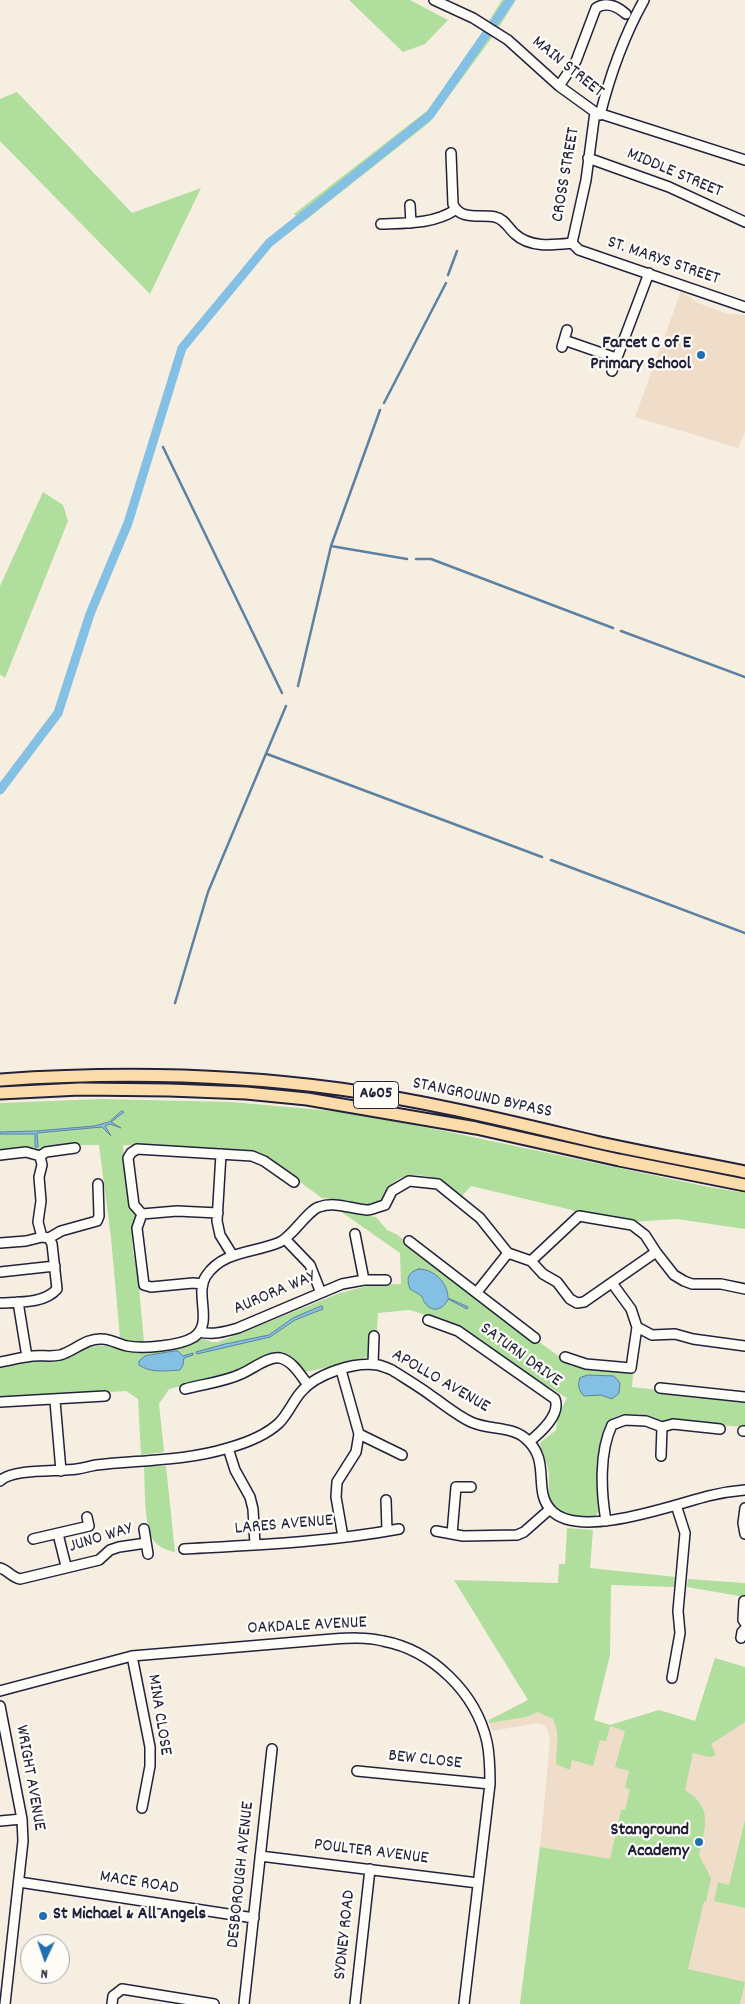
<!DOCTYPE html>
<html>
<head>
<meta charset="utf-8">
<style>
  body { margin:0 }
  #map { position:relative; width:745px; height:2004px; overflow:hidden; background:#f7eee2; font-family:Dekko,sans-serif }
  canvas { display:block }
  .north { position:absolute; left:20px; top:1934px; width:50px; height:50px; box-sizing:border-box; background:#fdfcf7; border:1px solid #a5a5ac; border-radius:50%; rotate:183deg; font-size:14px; font-weight:700; line-height:20px; text-align:center; color:#22223b }
  .north::after { content:''; display:block; margin:auto; width:18px; height:22px; background:#1f6fb2; clip-path:polygon(50% 0,100% 100%,50% 72%,0 100%) }
</style>
</head>
<body>
<div id="map">
<canvas width="745" height="2004"></canvas>
<div class="north">N</div>
</div>
<script>
const c = document.querySelector('canvas').getContext('2d');
c.lineJoin = 'round';
function paint(path, color) { c.fillStyle = color; c.fill(path, 'evenodd'); }
function trace(path, color, width, dash) { c.strokeStyle = color; c.lineWidth = width; c.lineCap = dash ? 'butt' : 'round'; c.setLineDash(dash || []); c.stroke(path); }
function label(font, color, halo, rows, align = 'center') {
  c.font = font + ' Dekko,sans-serif'; c.lineWidth = 4.5; c.setLineDash([]); c.textBaseline = 'middle'; c.strokeStyle = halo; c.fillStyle = color; for (const [text, x, y, turn = 0] of rows) {
    c.save(); c.translate(x, y); c.rotate((+turn || 0) * Math.PI / 180); c.textAlign = isNaN(turn) ? turn : align; if (halo) c.strokeText(text, 0, 0); c.fillText(text, 0, 0); c.restore();
  }
}
paint(new Path2D(`
  M681,291l17,12 30,11 17,1v117l-7,16 -103,-31z
  M715,1658l30,9v337h-225l20,-157 10,-106 -2,-10 -4,-6 -6,-2 -46,8 -3,-11 39,-20 82,25 49,-15 36,11z`), '#f0ddc9');
paint(new Path2D(`
  M349,0h61l38,20 -23,24 -22,8z
  M502,0h14l-17,27 -10,-6z
  M484,31l9,5 -63,86 -128,101 -8,-9 134,-104z
  M17,92l115,121 69,-25 -51,106 -150,-153v-42z
  M43,492l20,13 5,16 -63,157 -5,-4v-88z
  M101,1099l130,3 114,10 104,20 255,54 41,7v36l-68,-10 -46,3 -55,-10 -4,-2 -101,-24 -9,10c-7,-5 -14,-12 -22,-16 -13,-5 -37,-9 -48,4 -5,7 -6,17 -16,20 -15,5 -37,-6 -54,-6l-62,-45 -11,-3 -126,-5 6,58 2,7 5,6 -4,16 1,20 5,23 6,68 -14,-2 -10,-4 -9,-99 -12,-93h-23l-37,6 -13,-3 -26,3v-48z
  M340,1211l36,6 11,13 9,4 104,80 63,45 8,7 62,7 -1,14 113,13v27l-84,-6c-18,-8 -47,-13 -57,8l-6,51v32l-3,5c-17,1 -45,-2 -46,-24 -1,-8 1,-16 -1,-24 -2,-9 -7,-17 -8,-26l16,-13 2,-15 9,-17 -45,-27 -55,-41 -14,-6 -43,-14 -32,3 -1,18 -8,2 1,24c-12,0 -61,17 -65,14 -6,-3 -11,-9 -15,-13l-121,31 -10,15 5,48 -23,3 -3,-56 -12,-8 -126,8v-32l80,-17c25,-10 38,0 62,2 21,1 41,-6 60,-14l9,4h7l122,-49 31,-8 30,-1 -1,-31z
  M144,1466h22l9,86c-9,-2 -18,-5 -23,-14 -8,-15 -7,-54 -8,-72z
  M567,1528l26,2 -3,38 86,9 -1,10 -64,-2 -1,70 -16,65 16,5 49,-15 36,11 20,-63 30,9v55l-34,22 4,9 -1,3 -4,1 -17,-4 -8,37c29,18 20,37 14,65l12,23 -5,24 -2,-1 -16,68 57,13 -5,22h-220l20,-157 70,12 11,-49h4l5,-21 -5,-1 4,-17 -14,-4 10,-36 -15,-5 -4,15 -6,-1 -7,26 -21,-6 -2,10 -14,-6c0,-15 5,-30 -3,-45l-15,-7 -12,5 -37,6v-3l39,-20 -74,-120 104,3 1,-19h6z
  M688,1579l57,4v14l-58,-10z
  M745,1820v88l-31,-7 4,-19 11,3z`), '#b0de9d');
const water = new Path2D(`
  M122,1111l2,1 -13,10 10,6 -11,-4 -5,2 6,10 -9,-9 -65,6 1,14h-3v-13h-35v-2l36,-1 58,-5 15,-4z
  M419,1269c15,0 29,14 29,29l20,9 -1,2 -19,-10c-4,10 -15,15 -23,4 -4,-5 0,-3 -4,-7 -3,-3 -8,-5 -11,-7 -4,-11 -2,-17 9,-20z
  M322,1306l1,3 -28,11 -25,17 -73,17 -1,-2 29,-8 44,-9 24,-17z
  M174,1351h4l5,5 10,-3v2l-9,3 -1,7 -3,5c-14,1 -30,3 -41,-5v-4l6,-5z
  M588,1375l26,1 6,7 -1,10 -7,6 -11,-4 -17,1c-5,-5 -7,-11 -4,-18z`);
paint(water, '#84c0e4');
trace(water, '#5d81a0', 1);
trace(new Path2D(`
  M448,275l9,-24
  M384,403l62,-120
  M154,439l2,2
  M163,447l119,246
  M331,546l49,-136
  M416,559h15l182,69
  M621,631l124,46
  M298,686l33,-140 76,13
  M267,754l275,103
  M551,860l194,73
  M175,1003l33,-111 78,-186`), '#5d81a0', 2.5);
trace(new Path2D(`
  M0,790l58,-77 32,-99 38,-91 54,-175 87,-105 161,-128 80,-115`), '#84c0e4', 9);
const minor = new Path2D(`
  M434,0l39,18 35,22 51,46 36,26 150,48
  M559,86l17,-25 20,-53c11,-7 21,-2 30,6
  M600,115c10,-40 24,-79 44,-115
  M451,153l2,51c7,17 27,10 42,13 10,2 13,11 20,17 15,14 38,11 57,9
  M588,158l81,29 76,35
  M410,205l1,18
  M381,224c25,-1 53,0 74,-14
  M572,243l7,7 166,57
  M572,243l14,-63 9,-68
  M564,340l52,18
  M562,347l5,-17
  M612,371l37,-98
  M221,1154l-4,67 3,14 13,21
  M0,1155l26,-3 14,4
  M40,1156l6,-4 29,-4
  M142,1214l35,-3 41,2
  M355,1234l9,46
  M49,1238l12,-7 36,-10 2,-5 -1,-32
  M285,1239l25,26 11,28
  M409,1241l126,97
  M0,1243l26,-2 16,-4
  M656,1252l18,23 10,6 8,3h29l24,5
  M0,1272l55,-6
  M612,1283l19,26 6,18 15,8 23,-1 18,5 52,7
  M203,1284l-10,-1 -42,4 -7,-2 -7,-57 5,-14 -8,-9 -6,-47 3,-5 6,-4 115,7 12,5 30,21
  M477,1292l31,-39
  M18,1302l9,55
  M0,1303c18,-1 44,1 57,-14l-5,-45 -3,-6 -7,-1 -4,-15 3,-21 -2,-24 3,-12 -2,-9
  M428,1320l30,11 97,68c6,16 -15,34 -26,43
  M199,1332c14,3 25,0 39,-4l104,-44 22,-4h22
  M565,1357l21,7 45,4 6,-41
  M0,1362c11,-2 22,-5 33,-6 9,-1 18,1 27,-1 15,-4 25,-17 42,-16 8,0 16,5 25,7 15,3 53,0 67,-9 20,-14 0,-43 12,-61 17,-26 50,-23 74,-34 13,-6 27,-31 39,-35 16,-6 32,2 48,3 6,0 12,-4 18,-5l7,-14 17,-10 29,3 42,34 28,35 23,8 12,13 14,8 13,17 7,4 7,-1 72,-50 -11,-17 -13,-10 -53,-9 -48,45
  M373,1364l1,-28
  M341,1370l18,64 -3,18 -19,30 -1,15 7,40
  M660,1388l85,9
  M185,1389c18,-5 39,-7 56,-15 12,-5 27,-18 39,-16 13,3 21,18 28,27
  M55,1401l6,70
  M0,1402l105,-6
  M743,1431h2
  M359,1434l43,21
  M228,1448l7,22 15,27 3,12 2,36
  M661,1456l1,-29
  M0,1481c13,-13 57,-9 77,-12 7,-1 13,-3 19,-4 44,-5 90,-4 132,-17 18,-5 37,-12 51,-25 9,-9 14,-22 22,-31 15,-18 54,-31 77,-27 5,1 9,3 14,5 14,9 28,17 41,27 13,9 25,19 38,25 17,8 40,4 54,16 27,22 7,52 26,72 27,30 122,-5 157,-14 12,-3 24,-5 37,-6
  M386,1500l1,31
  M745,1508l-2,15 2,11
  M606,1521c-5,-29 -7,-69 6,-96l13,-5 21,1 16,6 11,-3 47,5
  M144,1529l4,25
  M436,1531l27,5 54,-1 7,-3 26,-23
  M58,1534l8,32
  M452,1534l4,-47h15
  M33,1539l56,-13 -2,-9
  M184,1549c71,-4 145,-7 215,-20
  M0,1568c8,2 11,9 20,11l79,-19 11,-10 9,-3 27,-4
  M744,1601l-1,19 2,3
  M741,1638l1,-6 3,-3
  M132,1656l18,91v19l-8,42
  M672,1678l8,-45 -2,-22 7,-78 -9,-28
  M0,1691l132,-35 201,-17c16,-1 33,-2 50,2 49,9 93,52 104,101 3,14 3,28 3,42l-26,220
  M0,1706l22,113 1,22 -18,163
  M357,1771l133,13
  M0,1821l22,-2
  M260,1856l218,27
  M19,1882l235,36
  M112,2004l1,-8 9,-7 92,15
  M244,2004l28,-255
  M355,2004l15,-135`);
const major = new Path2D(`
  M0,1080c113,-8 228,-6 340,9 87,12 171,33 256,53 50,11 99,20 149,30
  M0,1093l80,-4 89,1 77,3 61,6 169,29 143,32 126,25`);
trace(minor, '#22223b', 12);
trace(major, '#22223b', 15);
trace(minor, '#fdfcf7', 9);
trace(major, '#fddcac', 11);
for (const [x, y, r, color] of [
  [701,355,5,"#1f6fb2"],
  [699,1842,5,"#1f6fb2"],
  [43,1916,5,"#1f6fb2"]
]) { const dot = new Path2D(); dot.arc(x, y, r, 0, 2 * Math.PI); c.fillStyle = color; c.fill(dot); trace(dot, '#fdfcf7', 2); }
for (const [x, y, w] of [
  [376,1095,45]
]) { const box = new Path2D(); box.roundRect(x - w / 2, y - 13.5, w, 27, 4); c.fillStyle = '#fdfcf7'; c.fill(box); trace(box, '#22223b', 1); }
label('bold 16px', '#22223b', null, [
  ["A605",376,1095]
]);
label('18px', '#22223b', '#fdfcf7', [
  ["MAIN STREET",567,68,39],
  ["MIDDLE STREET",674,174,23],
  ["CROSS STREET",567,175,-80],
  ["ST. MARYS STREET",663,262,19],
  ["STANGROUND BYPASS",482,1099,12],
  ["AURORA WAY",275,1294,-23],
  ["SATURN DRIVE",520,1356,36],
  ["APOLLO AVENUE",440,1382,30],
  ["LARES AVENUE",284,1526,-5],
  ["JUNO WAY",101,1539,-17],
  ["OAKDALE AVENUE",307,1627,-3],
  ["MINA CLOSE",158,1715,81],
  ["BEW CLOSE",425,1761,6],
  ["WRIGHT AVENUE",29,1778,80],
  ["POULTER AVENUE",371,1853,7],
  ["DESBOROUGH AVENUE",242,1875,-84],
  ["MACE ROAD",139,1884,9],
  ["SYDNEY ROAD",346,1935,-84]
]);
label('bold 18px', '#22223b', '#fdfcf7', [
  ["Farcet C of E",691,345],
  ["Primary School",691,366],
  ["Stanground",689,1832],
  ["Academy",689,1853],
  ["St Michael & All Angels",53,1916,"left"]
], 'right');
</script>
</body>
</html>
